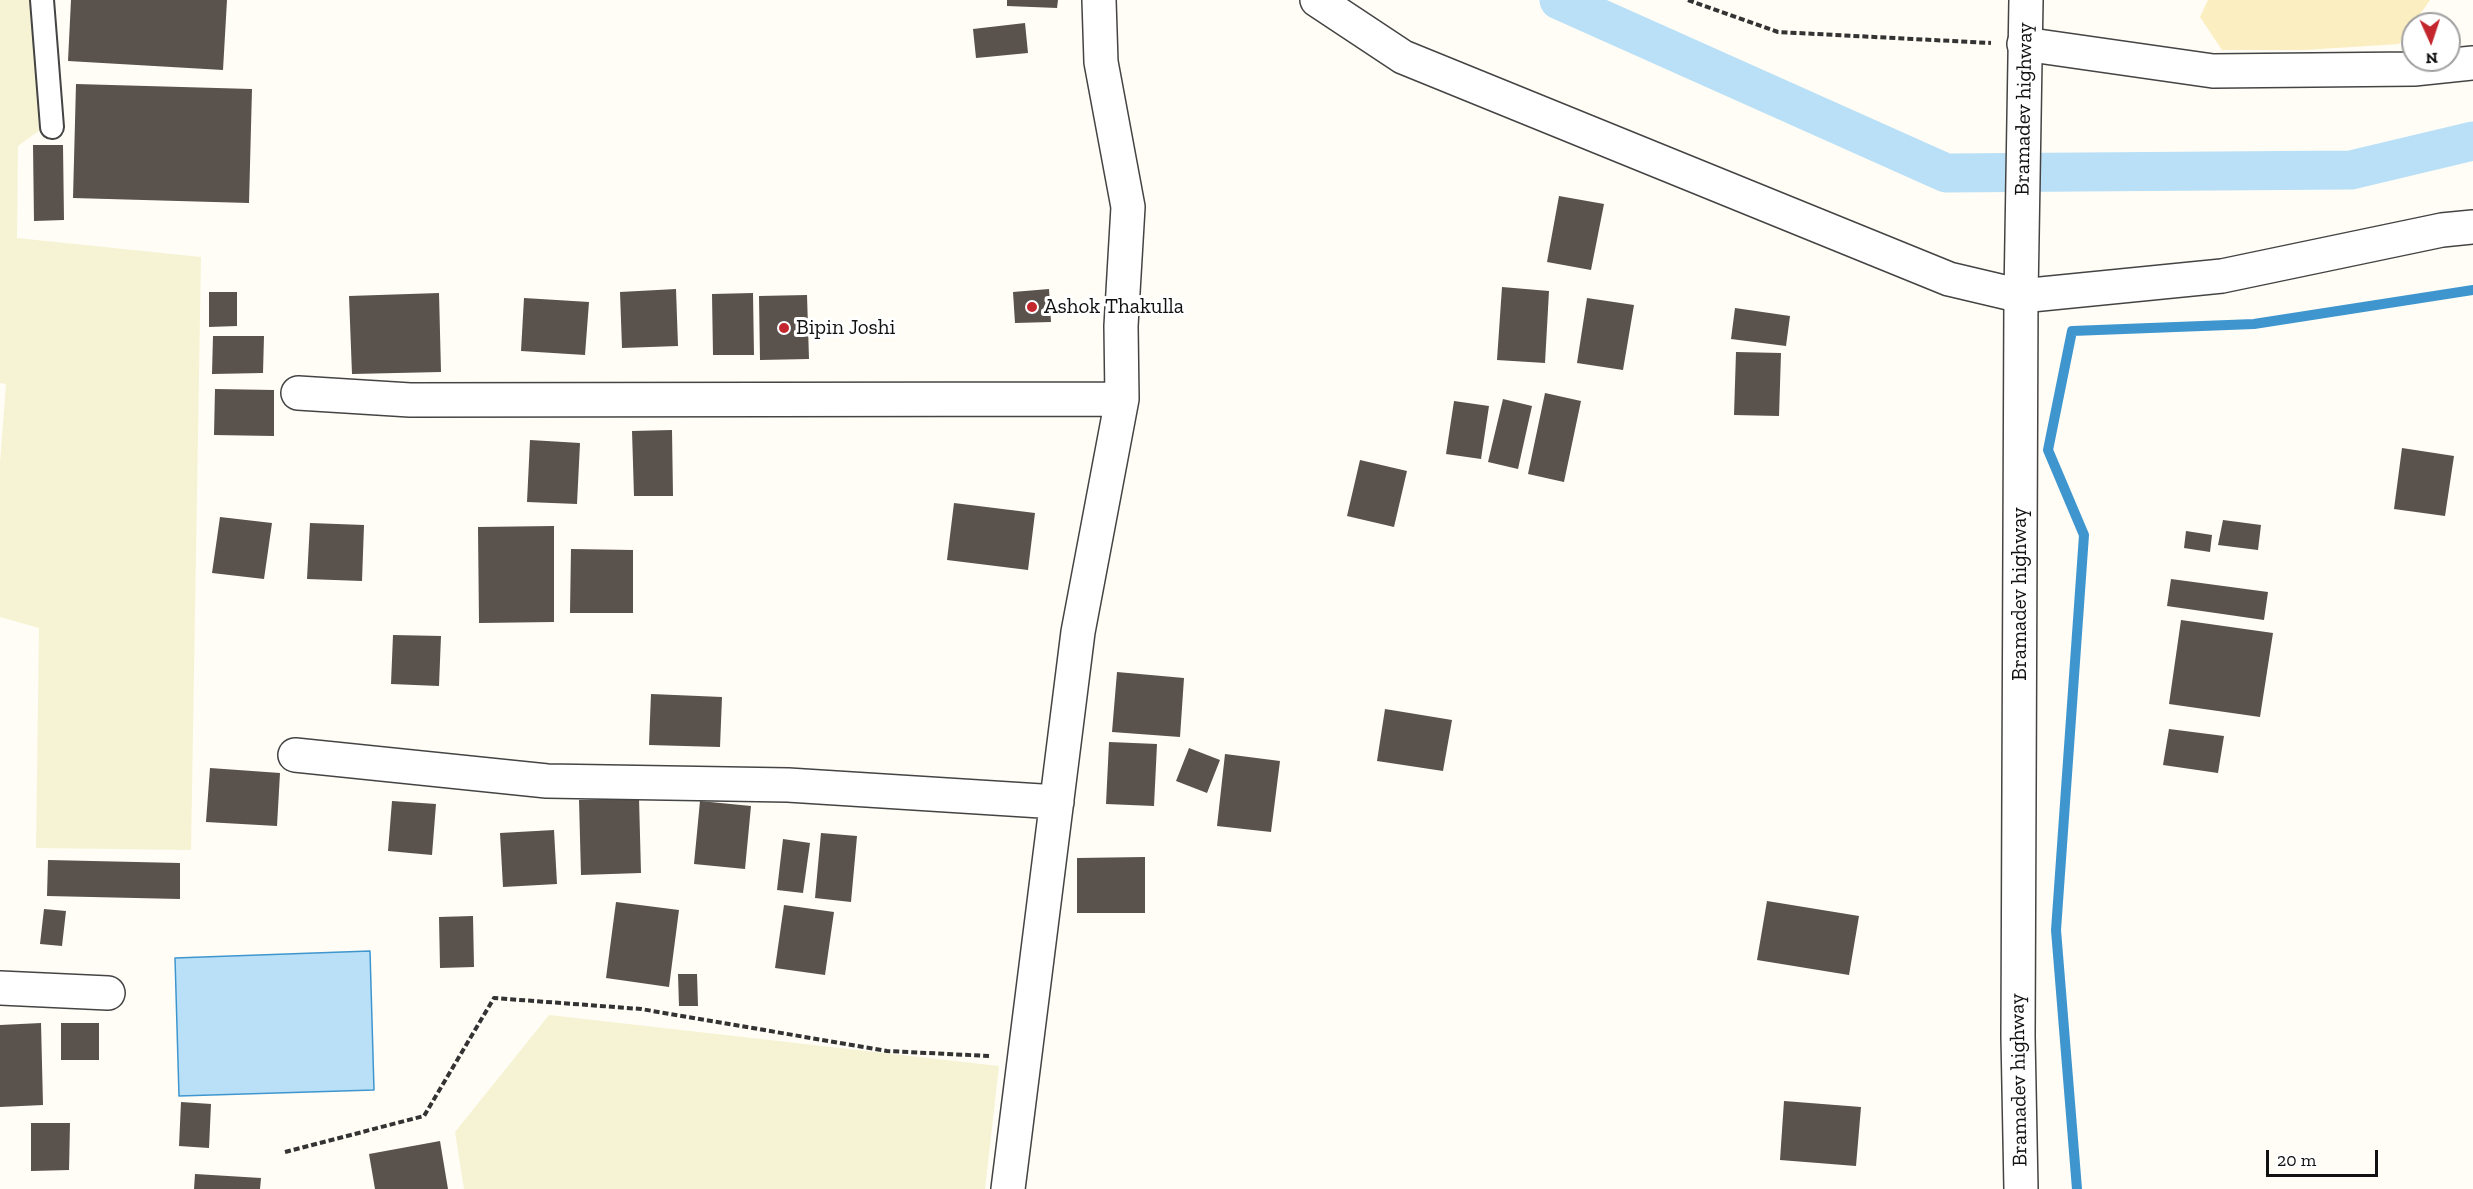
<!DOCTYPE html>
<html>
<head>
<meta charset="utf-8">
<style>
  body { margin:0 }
  #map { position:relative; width:2473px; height:1189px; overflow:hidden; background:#fffdf5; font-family:"Zilla Slab",serif }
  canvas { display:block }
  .north { position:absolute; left:2401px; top:12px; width:60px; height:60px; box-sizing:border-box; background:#fff; border:2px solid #a0a0a0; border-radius:50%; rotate:177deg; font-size:16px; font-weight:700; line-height:24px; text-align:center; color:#111 }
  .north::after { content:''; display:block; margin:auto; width:21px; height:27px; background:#c4262e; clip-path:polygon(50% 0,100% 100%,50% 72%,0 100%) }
  .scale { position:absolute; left:2266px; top:1150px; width:112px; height:27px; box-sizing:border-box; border:3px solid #111; border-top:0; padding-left:8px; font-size:18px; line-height:21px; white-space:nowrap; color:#111; -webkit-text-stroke:4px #fff; paint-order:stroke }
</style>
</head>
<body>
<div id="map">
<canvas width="2473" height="1189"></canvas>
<div class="north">N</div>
<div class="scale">20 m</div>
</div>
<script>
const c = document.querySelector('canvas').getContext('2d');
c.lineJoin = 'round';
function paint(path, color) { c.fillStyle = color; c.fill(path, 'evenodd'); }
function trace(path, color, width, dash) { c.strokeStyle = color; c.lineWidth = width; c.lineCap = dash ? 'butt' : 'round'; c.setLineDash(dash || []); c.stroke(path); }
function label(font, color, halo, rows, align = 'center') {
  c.font = font + ' "Zilla Slab",serif'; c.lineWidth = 6; c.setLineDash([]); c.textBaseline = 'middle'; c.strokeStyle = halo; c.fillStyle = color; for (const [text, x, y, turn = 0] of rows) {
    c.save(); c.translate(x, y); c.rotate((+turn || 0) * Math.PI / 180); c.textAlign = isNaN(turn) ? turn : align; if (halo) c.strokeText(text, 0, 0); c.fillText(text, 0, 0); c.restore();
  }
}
paint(new Path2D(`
  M0,0h31l9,130 -22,16 -1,92 184,19 -10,593 -155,-2 3,-220 -39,-11v-154l6,-79 -6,-1z
  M549,1015l450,51 -14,123h-521l-9,-57z`), '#f6f3d4');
paint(new Path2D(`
  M2208,0h222l-31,44 -95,6h-82l-22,-33z`), '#fbeec1');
const water = new Path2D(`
  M370,951l4,139 -195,6 -4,-138z`);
paint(water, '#b9e0f7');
trace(water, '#3f96cf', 1.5);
trace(new Path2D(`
  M2077,1189l-21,-259 28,-395 -36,-85 24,-119 182,-7 219,-34`), '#3f96cf', 10);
trace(new Path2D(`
  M1559,0l387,173 405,-3 122,-29`), '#b9e0f7', 39);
paint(new Path2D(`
  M71,0h156l-4,70 -155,-9z
  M1007,0h51l-1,8 -50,-2z
  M1025,23l3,30 -52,5 -3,-29z
  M76,84l176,5 -3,114 -176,-5z
  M33,145h30l1,75 -30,1z
  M1559,196l45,8 -13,66 -44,-8z
  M1502,287l47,4 -4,72 -48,-3z
  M676,289l2,57 -56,2 -2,-56z
  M1049,289l2,33 -36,1 -2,-31z
  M209,292h28v34l-28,1z
  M439,293l2,79 -89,2 -3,-78z
  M753,293l1,62h-41l-1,-61z
  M807,295l2,64 -49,1 -1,-64z
  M524,298l65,4 -4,53 -64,-4z
  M1587,298l47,7 -11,65 -46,-7z
  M1735,308l55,8 -4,30 -55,-7z
  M213,336h51l-1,37 -51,1z
  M1736,352l45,1 -2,63 -45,-1z
  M215,389l59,1v46l-60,-1z
  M1545,393l36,8 -17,81 -36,-8z
  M1503,399l29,7 -14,63 -30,-7z
  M1454,401l35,5 -8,53 -35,-5z
  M672,430l1,66h-39l-2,-65z
  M530,440l50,3 -3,61 -50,-2z
  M2402,448l52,8 -9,60 -51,-7z
  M1360,460l47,11 -13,56 -47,-11z
  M954,503l81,10 -7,57 -81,-10z
  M220,517l52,6 -8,56 -52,-6z
  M2223,520l38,5 -3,25 -40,-5z
  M310,523l54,2 -2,56 -55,-2z
  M554,526v96l-75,1 -1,-96z
  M2186,531l26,4 -2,17 -26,-4z
  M571,549l62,1v63h-63z
  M2171,579l97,13 -4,28 -97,-14z
  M2181,620l92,13 -13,84 -91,-13z
  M393,635l48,1 -2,50 -48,-2z
  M1117,672l67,6 -4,59 -68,-5z
  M651,694l71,3 -2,50 -71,-2z
  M1385,709l67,11 -9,51 -66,-10z
  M2169,729l55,7 -6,37 -55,-8z
  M1109,742l48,2 -3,62 -48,-2z
  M1189,748l31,12 -13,33 -31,-12z
  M1225,754l55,7 -9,71 -54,-6z
  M210,768l70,5 -3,53 -71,-4z
  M639,798l2,75 -60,2 -2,-75z
  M392,801l44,3 -4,51 -44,-4z
  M700,801l51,5 -6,63 -51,-5z
  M554,830l3,54 -54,3 -3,-54z
  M821,833l36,3 -6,66 -36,-4z
  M783,839l27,4 -7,50 -26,-3z
  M1145,857v56h-68v-55z
  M48,860l132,3v36l-133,-3z
  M1767,901l92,15 -10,59 -92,-15z
  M616,902l63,8 -10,77 -63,-9z
  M784,905l50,7 -9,63 -50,-7z
  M44,909l22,2 -4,35 -22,-2z
  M473,916l1,51 -34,1 -1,-51z
  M678,974h19l1,32h-19z
  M41,1023l2,82 -43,2v-82z
  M61,1023h38v37h-38z
  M1784,1101l77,6 -5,59 -76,-6z
  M181,1102l30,2 -2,44 -30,-2z
  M31,1123h39l-1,47 -38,1z
  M440,1141l8,48h-73l-6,-35z
  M195,1174l66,4 -1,11h-66z`), '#5a524d');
const service = new Path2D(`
  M42,0l10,127`);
const minor = new Path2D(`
  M1317,0l86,57 546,222 72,17 201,-20 220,-46 31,-3
  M2024,44l189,27 201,-2 59,-6
  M298,393l112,7 712,-1
  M295,755l252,26 241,4 269,17
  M0,988l108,5
  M1008,1189l70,-557 44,-233 -1,-73 7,-119 -27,-145 -2,-62`);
const tertiary = new Path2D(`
  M2021,1189l-3,-153 3,-740 5,-296`);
trace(service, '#444', 26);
trace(minor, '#444', 36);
trace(tertiary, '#444', 36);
trace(new Path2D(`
  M1688,0l90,32 213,11
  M285,1152l139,-36 70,-118 147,11 246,42 102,5`), '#333', 4, [6, 3]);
trace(service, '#fff', 22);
trace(minor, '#fff', 33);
trace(tertiary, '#fff', 33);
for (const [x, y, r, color] of [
  [1032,307,6,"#c4262e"],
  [784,328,6,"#c4262e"]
]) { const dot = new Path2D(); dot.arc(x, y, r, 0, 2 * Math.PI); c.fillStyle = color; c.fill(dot); trace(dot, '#fff', 2); }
label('21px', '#111', '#fff', [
  ["Bramadev highway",2024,109,-89],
  ["Bramadev highway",2020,594,-90],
  ["Bramadev highway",2019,1080,-91]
]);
label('21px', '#111', '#fff', [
  ["Ashok Thakulla",1044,307],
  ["Bipin Joshi",796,328]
], 'left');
</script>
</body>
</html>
